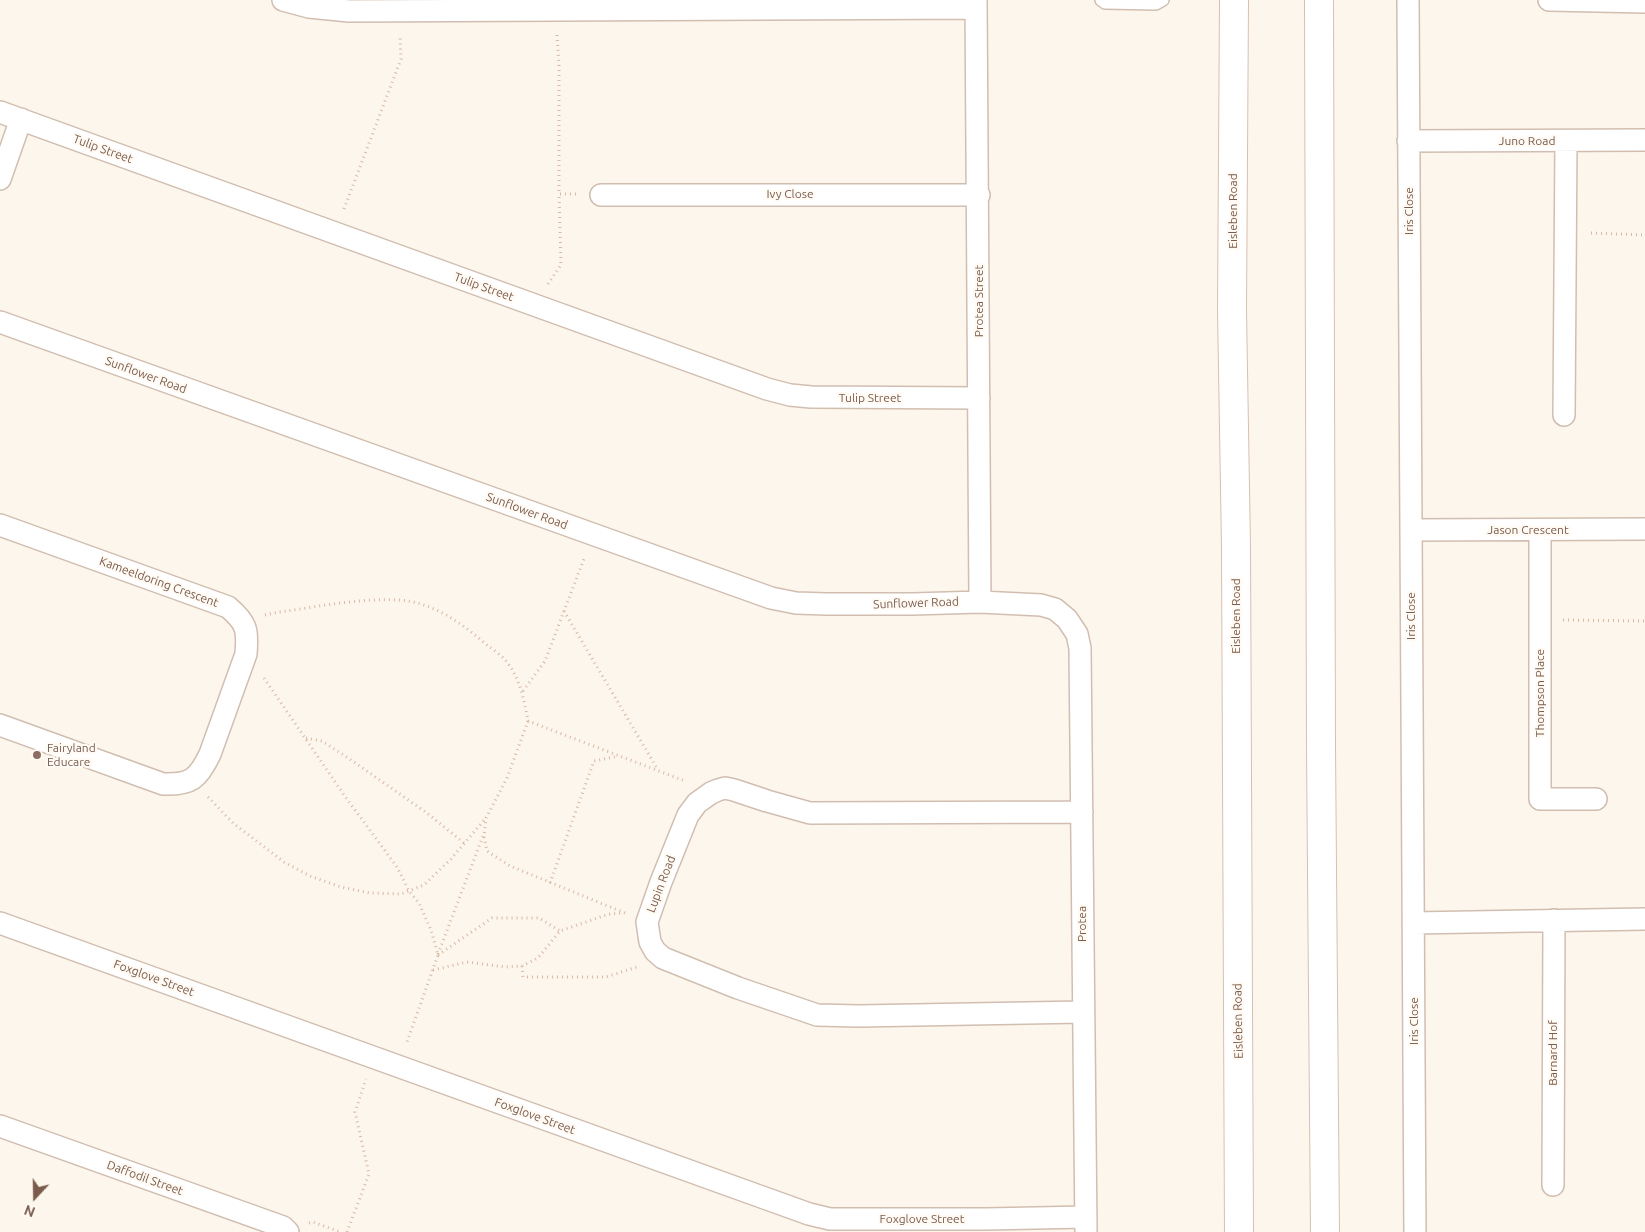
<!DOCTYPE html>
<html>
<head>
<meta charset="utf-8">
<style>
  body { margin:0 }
  #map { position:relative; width:1645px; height:1232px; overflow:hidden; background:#fdf6ec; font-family:Ubuntu,sans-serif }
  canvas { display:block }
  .north { position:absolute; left:10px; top:1172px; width:50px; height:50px; -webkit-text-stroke:4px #fffaf3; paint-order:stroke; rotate:201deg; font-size:14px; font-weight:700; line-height:20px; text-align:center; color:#7a5c4d }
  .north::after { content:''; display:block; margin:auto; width:18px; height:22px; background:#7a5c4d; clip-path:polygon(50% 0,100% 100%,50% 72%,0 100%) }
</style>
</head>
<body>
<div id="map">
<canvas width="1645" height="1232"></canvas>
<div class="north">N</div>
</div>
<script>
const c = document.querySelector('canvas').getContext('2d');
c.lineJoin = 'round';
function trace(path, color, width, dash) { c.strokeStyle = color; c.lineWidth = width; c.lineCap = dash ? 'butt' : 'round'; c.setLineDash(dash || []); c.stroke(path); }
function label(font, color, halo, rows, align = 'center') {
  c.font = font + ' Ubuntu,sans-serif'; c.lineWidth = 4.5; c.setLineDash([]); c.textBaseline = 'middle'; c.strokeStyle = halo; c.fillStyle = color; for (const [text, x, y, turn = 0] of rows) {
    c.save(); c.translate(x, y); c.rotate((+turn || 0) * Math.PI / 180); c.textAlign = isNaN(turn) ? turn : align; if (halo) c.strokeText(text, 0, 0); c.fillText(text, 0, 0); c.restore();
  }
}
const lane = new Path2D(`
  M1101,0l4,3 51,1 7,-4`);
const street = new Path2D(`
  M283,0l26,7 40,4 627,-3
  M976,0l4,602
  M1408,0l7,1232
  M1549,0l96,2
  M0,112l767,277 23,6 21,2 168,1
  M1408,141l237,-1
  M0,179l21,-60
  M601,195h378
  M0,322l771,276 25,5 30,1h87l67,-2 61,3 14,4 12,10 10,15 3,14 6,584
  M1564,415l2,-274
  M0,525l228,82c19,16 20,23 18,47l-36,100c-12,25 -19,31 -47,30l-163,-59
  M1411,530l234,-1
  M1540,530v269h56
  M1082,812l-272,1 -43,-12 -33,-11 -9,-2 -7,2 -7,3 -14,10 -9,12 -27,67 -14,40 3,20 5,9 8,7 75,30 79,27 42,1 223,-4
  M0,923l809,291 21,5h156l100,-2
  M1413,923l232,-4
  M0,1126l283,101 5,5
  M1553,1185l1,-265`);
const secondary = new Path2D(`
  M1234,0l-2,310 4,237 3,685
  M1319,0l2,748 4,484`);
trace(lane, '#d1beb0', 14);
trace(street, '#d1beb0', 24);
trace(secondary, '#d6c0b0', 30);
trace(new Path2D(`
  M557,35l2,30v129
  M344,209l57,-150 -1,-23
  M1591,233l54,2
  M548,284l13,-19 -2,-71h19
  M564,611l94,159
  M265,615l14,-3c39,-5 79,-14 118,-12 35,1 66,24 91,46 6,4 13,9 18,15 14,17 18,39 22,60l157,60
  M1563,620l82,1
  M264,678l80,117 53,72 12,24 10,12 12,27 7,25 -31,87
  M523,691l22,-30 40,-105
  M528,721l-21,57 -21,40 -2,18 3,15 23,15 115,47
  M306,738l16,3 29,19 76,53 37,30
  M208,797l25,26 51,39 26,14 31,11 29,6 31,1 23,-9 27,-26 35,-41
  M550,883l44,-122 25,-5
  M438,954l45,-118
  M438,955l54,-37h47l21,13
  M522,966l1,11h83l31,-10
  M433,970l34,-8 38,5 17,-1 16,-8 22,-27 49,-17 15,-1
  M309,1223l4,-1 27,10
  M347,1232l22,-58 -14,-62 11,-33`), '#d9b8a5', 3, [1, 4]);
trace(lane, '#fff', 11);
trace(street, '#fff', 21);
trace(secondary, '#fff', 28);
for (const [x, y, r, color] of [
  [37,755,5,"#8d6e63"]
]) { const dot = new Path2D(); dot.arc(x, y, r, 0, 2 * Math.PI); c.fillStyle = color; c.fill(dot); trace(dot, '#fffaf3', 2); }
label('12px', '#7a5c4d', '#fffaf3', [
  ["Juno Road",1527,141],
  ["Tulip Street",103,149,20],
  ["Ivy Close",790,194],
  ["Eisleben Road",1233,211,-90],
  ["Iris Close",1409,211,-90],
  ["Tulip Street",484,287,20],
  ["Protea Street",979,301,-90],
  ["Sunflower Road",146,375,20],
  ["Tulip Street",870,398],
  ["Sunflower Road",527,511,20],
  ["Jason Crescent",1528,530],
  ["Kameeldoring Crescent",159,582,20],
  ["Sunflower Road",916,603,-2],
  ["Eisleben Road",1236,616,-90],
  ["Iris Close",1411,616,-90],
  ["Thompson Place",1540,693,-90],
  ["Lupin Road",661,884,-69],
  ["Protea",1082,924,-90],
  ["Foxglove Street",154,978,20],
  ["Eisleben Road",1238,1021,-91],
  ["Iris Close",1414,1021,-90],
  ["Barnard Hof",1553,1053,-90],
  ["Foxglove Street",535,1116,20],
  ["Daffodil Street",145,1178,20],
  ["Foxglove Street",922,1219]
]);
label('12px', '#785e54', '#fffaf3', [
  ["Fairyland",47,748],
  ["Educare",47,762]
], 'left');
</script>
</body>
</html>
